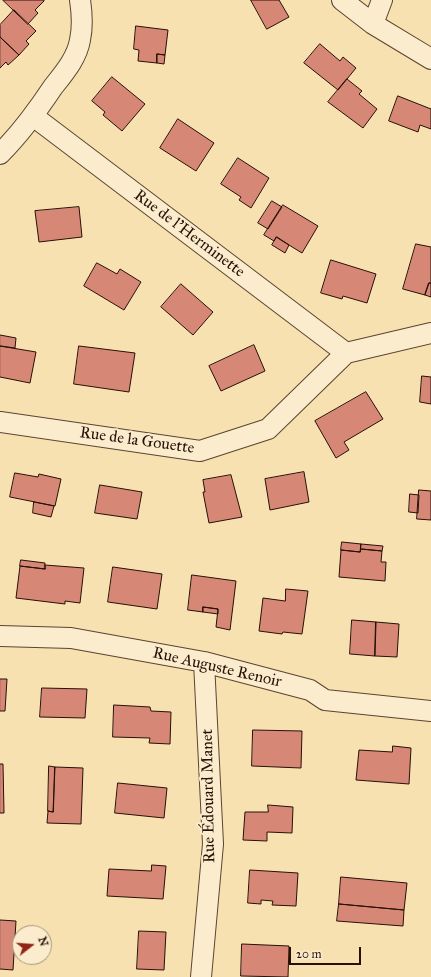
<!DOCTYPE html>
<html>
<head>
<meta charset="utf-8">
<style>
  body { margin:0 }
  #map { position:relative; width:431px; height:977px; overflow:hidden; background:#f7e1b0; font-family:"IM FELL Great Primer",serif }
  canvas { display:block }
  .north { position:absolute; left:12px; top:925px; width:40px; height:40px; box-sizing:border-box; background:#faeccc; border:1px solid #a6947d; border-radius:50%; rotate:73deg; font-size:11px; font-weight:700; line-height:16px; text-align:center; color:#271007 }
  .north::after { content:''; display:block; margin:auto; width:14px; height:18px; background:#8f2418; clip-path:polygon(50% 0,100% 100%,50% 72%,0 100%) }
  .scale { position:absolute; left:289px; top:947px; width:72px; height:18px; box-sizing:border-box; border:2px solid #271007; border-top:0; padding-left:5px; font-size:12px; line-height:14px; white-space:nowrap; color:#271007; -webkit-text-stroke:3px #faeccc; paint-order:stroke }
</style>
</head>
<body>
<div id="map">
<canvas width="431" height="977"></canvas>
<div class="north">N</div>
<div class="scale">20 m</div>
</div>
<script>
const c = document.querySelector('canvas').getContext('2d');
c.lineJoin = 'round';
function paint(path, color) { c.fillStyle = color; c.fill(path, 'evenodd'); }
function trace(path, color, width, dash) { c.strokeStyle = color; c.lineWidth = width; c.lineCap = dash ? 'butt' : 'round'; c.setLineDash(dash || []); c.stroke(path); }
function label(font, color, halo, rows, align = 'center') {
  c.font = font + ' "IM FELL Great Primer",serif'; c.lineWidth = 4; c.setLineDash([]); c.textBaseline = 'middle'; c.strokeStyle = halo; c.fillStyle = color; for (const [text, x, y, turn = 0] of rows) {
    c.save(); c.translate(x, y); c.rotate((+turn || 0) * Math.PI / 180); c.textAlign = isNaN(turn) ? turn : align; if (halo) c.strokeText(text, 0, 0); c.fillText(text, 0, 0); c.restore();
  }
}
const building = new Path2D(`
  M3,0h41v1l-9,9 3,3 -10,11z
  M251,0h28l10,17 -22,12z
  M14,10l22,21 -10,10 3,3 -10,11 -19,-18v-12z
  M136,26l32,4 -3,25 -8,-1v9l-19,-2 1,-11 -5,-1z
  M0,37l19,18 -11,10 -2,-3 -6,6z
  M320,44l20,17 3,-4 13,11 -18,22 -34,-27z
  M157,54l8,1 -1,9 -7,-1z
  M112,77l33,27 -23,27 -19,-16 2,-3 -13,-11z
  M347,79l15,12 -3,3 18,15 -14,19 -35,-26z
  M398,96l33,13v20l-11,-4 -2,7 -29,-11z
  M178,119l36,24 -18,28 -36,-23z
  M238,158l31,20 -18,30 -12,-8 2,-3 -20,-13z
  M272,201l10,6 -14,22 -10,-6z
  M283,205l35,21 -16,27 -26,-16 -2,4 -10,-6z
  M79,207l3,30 -43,5 -4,-31z
  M277,237l12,8 -4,8 -13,-8z
  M416,244l15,3v36h-2l-4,12 -22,-6z
  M331,260l45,14 -9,29 -24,-7 -1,3 -21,-6z
  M97,263l20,11 3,-5 21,13 -17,28 -40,-24z
  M429,283h2v14l-6,-2z
  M181,284l32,28 -20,23 -32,-28z
  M0,335l16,3 -1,10 -15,-2z
  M254,345l11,26 -44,20 -12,-25z
  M0,346l36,6 -6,31 -30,-6z
  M79,346l56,7 -6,39 -55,-8z
  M422,376l9,1v27l-11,-2z
  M366,392l17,27 -39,23 5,8 -13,8 -21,-37z
  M304,472l5,30 -39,8 -5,-31z
  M15,473l23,4 1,-3 22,5 -6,27 -45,-9z
  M231,475l11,42 -33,6 -6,-31h2l-2,-12z
  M100,485l42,7 -5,27 -42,-6z
  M419,490l12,1v29l-14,-1z
  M410,494l9,1 -1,18 -9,-1z
  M34,502l20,4 -3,11 -18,-4z
  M342,542l19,2 -1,8 -19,-2z
  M361,544l22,2 -1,5 -21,-2z
  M361,549l21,2 -1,11h5l-1,19 -46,-4 2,-27 19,2z
  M21,560l24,3v6l-25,-3z
  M45,565l39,3 -4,35 -15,-2v3l-49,-6 4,-32 25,3z
  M113,567l49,7 -5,35 -49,-7z
  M192,575l44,6 -6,49 -14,-3 2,-18 -15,-2v5l-15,-2z
  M286,589l22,2 -6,43 -19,-2 -1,2 -23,-3 4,-33 22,3z
  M203,607l15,2v5l-15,-2z
  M352,620l24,2 -1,34 -25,-2z
  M376,622l23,2 -2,33 -22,-1z
  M0,679h7l-2,32h-5z
  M42,688l45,1 -2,29 -45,-1z
  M114,705l36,2 1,4 20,1 -1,32 -21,-1 1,-5 -37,-1z
  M253,730l49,1 -1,37 -49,-2z
  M393,746l18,2 -2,36 -53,-4 3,-30 33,2z
  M0,764h3l1,49h-4z
  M49,766l6,1 -2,45 -5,-1z
  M55,767l28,1 -2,56 -34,-1 1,-12 5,1z
  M118,783l49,5 -3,30 -49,-5z
  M268,805l25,2 -1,26 -25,-1v9l-24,-1 2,-28h23z
  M152,865l14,1 -3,33 -56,-3 2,-27 42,2z
  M250,870l48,3 -2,33 -24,-1 1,-4 -12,-1v4l-13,-1z
  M341,877l66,6 -3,27 -65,-6z
  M339,904l65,6 -1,16 -66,-5z
  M0,920l16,1 -3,49 -13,-1z
  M139,931l27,1 -2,38 -27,-1z
  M242,944l47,2 -1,31 -47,-1z`);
paint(building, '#d68776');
trace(building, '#271007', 1);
const minor = new Path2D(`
  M342,0l31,24 58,35
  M373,24l9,-24
  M33,116l313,237
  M0,154c20,-20 37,-43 53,-67 11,-14 24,-29 27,-47 3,-14 2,-27 0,-40
  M0,422l200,29 68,-22 78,-76 85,-20
  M0,636l71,2 133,24 106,28 15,10 106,11
  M201,977l12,-133 -9,-182`);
trace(minor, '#5b4431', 22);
trace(minor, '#faeccc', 20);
label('16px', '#271007', '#faeccc', [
  ["Rue de l'Herminette",189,234,37],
  ["Rue de la Gouette",137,441,8],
  ["Rue Auguste Renoir",217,668,13],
  ["Rue Édouard Manet",209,796,-91]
]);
</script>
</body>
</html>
